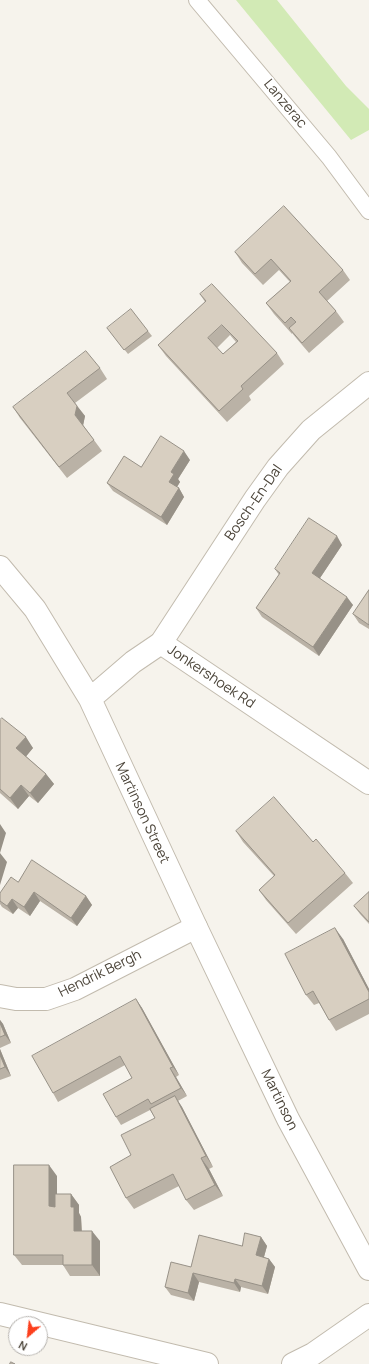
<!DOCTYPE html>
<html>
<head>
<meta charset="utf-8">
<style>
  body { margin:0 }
  #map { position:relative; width:369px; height:1364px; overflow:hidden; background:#f6f3ec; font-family:Manrope,sans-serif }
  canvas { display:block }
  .north { position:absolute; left:8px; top:1316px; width:40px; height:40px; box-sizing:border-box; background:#fff; border:1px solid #b7b4b0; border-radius:50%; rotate:208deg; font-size:11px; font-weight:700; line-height:16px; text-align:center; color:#4b4439 }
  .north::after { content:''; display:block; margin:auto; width:14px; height:18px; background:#fc3f1d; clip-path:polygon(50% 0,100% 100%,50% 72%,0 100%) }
</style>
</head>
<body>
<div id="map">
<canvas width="369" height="1364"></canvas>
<div class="north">N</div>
</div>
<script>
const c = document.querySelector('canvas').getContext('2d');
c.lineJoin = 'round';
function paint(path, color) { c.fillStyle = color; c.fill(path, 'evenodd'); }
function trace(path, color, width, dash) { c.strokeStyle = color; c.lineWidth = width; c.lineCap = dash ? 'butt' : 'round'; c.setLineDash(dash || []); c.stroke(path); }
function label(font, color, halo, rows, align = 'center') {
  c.font = font + ' Manrope,sans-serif'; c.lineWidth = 3; c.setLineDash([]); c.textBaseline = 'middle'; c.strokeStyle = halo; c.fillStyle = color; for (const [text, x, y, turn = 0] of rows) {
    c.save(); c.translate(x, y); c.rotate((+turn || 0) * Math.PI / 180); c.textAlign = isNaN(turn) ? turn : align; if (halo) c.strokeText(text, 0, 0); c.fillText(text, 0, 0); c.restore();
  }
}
paint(new Path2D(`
  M236,0h41l69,86 23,23v21l-18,10z`), '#d2eab5');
const service = new Path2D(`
  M197,0l132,157 40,54`);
const minor = new Path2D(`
  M161,643l94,-144 23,-32 33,-37 58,-47
  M0,996l16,3h30l29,-10 121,-62
  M0,1314l207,50
  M293,1364l20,-10 56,-39`);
const tertiary = new Path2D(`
  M0,567l35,42 55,90 106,228 92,192 81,150
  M90,699l43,-37 28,-19 208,140`);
trace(service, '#c2bbae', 18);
trace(minor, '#c2bbae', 24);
trace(tertiary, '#c2bbae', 24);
trace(service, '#fff', 16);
trace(minor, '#fff', 22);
trace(tertiary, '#fff', 22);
paint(new Path2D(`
  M235,252l108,18 7,10 -23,21 9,10 8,11 -35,31 -12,-14 -5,-6v1l-18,-20 -8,-11 24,-21 -11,-12 -16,15 -21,-22z
  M200,294l77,59 7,11 -35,32 2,4 -24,22 -61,-66 -8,-11 47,-43zM230,335l6,7 -13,12 -6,-6z
  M148,331l4,5 -24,18 -17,-21z
  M100,368l7,11 -32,24 10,13 -2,9 19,26 -35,27 -47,-60 -7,-11z
  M190,460l-12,19 2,3 -3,5 2,1 5,9 -17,28 -54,-34 -6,-8 34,-16z
  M342,545l-22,33 33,27 -34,51 -57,-39 -6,-9 23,-33 -4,-6z
  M369,590v39l-10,-6 -6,-9z
  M0,720l33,28 -7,8 20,18 8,10 -16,19 -9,-7 -11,13 -18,-16z
  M236,831l77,11 32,31 8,10 -57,51 -30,-34 -7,-10 15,-14 -31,-34z
  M18,882l68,14 6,9 -15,21 -37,-25 -10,15 -12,-8 -5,6 -11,-7 -2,-3v-11z
  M369,892v32l-9,-10 -6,-8z
  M343,939l26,50v25l-33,17 -7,-11 -10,-17 -5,2 -8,-10z
  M136,999l6,9 37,67 -3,2 11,19 -9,5 4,6 31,60 -4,2 14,27 -29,14 -8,-10 -7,-14 -45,23 -8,-11 5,-43 24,-37 -5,-8 -29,15 -5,-8 16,-39 -7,-13 -67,37 -5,-9z
  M0,1020l3,4 8,19 -11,5z
  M0,1049l11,27 -11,4z
  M57,1176v18h14l8,11v8l2,4 1,14 18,10v35h-30l-7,-11h-41l-8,-10z
  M261,1237l6,9 -3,11 5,2 6,8 -7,27 -27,-7 -1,5 -41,-10 -5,19 -23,-6 -6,-8 26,-20 51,-21z`), '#bab2a6');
paint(new Path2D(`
  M77,406l8,10 -2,10 -8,-11z
  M184,451l6,9 -12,19 2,3 -5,8 -6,-8 2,-10z
  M179,488l5,9 -17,28 -6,-8z
  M337,536l5,9 -24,36 -6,-8z
  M347,597l6,8 -34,51 -6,-9z
  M26,737l7,11 -9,11 -8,-11z
  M46,774l8,10 -16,19 -8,-10z
  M21,785l8,11 -11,13 -8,-11z
  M0,824l6,9 -6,20 7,9 -7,23z
  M34,892l6,9 -10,15 -6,-9z
  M86,896l6,9 -15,21 -6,-8z
  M12,899l6,9 -5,6 -6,-8z
  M335,928l8,11 26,50v3z
  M136,999l6,9 37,67 -6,-8z
  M0,1020l3,4 8,19 -6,-8 -5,-12z
  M0,1049l11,27 -6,-9 -5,-12z
  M170,1068l6,9 11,19 -6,-8z
  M175,1096l7,11 31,60 -7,-11z
  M201,1158l8,11 14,27 -8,-11z
  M49,1165l8,11v41l-8,-11z
  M71,1194l8,11v8l2,4 1,24 -8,-10 -3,-24z
  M92,1231l8,10v35l-8,-11z
  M261,1237l6,9 -5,18 -6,-9z
  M269,1259l6,8 -7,27 -6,-8z
  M193,1273l6,9 -5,19 -6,-8z
  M235,1279l6,8 -1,5 -6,-9z`), '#979187');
const building = new Path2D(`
  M284,206l59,64 -24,22 17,19 -34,32 -13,-15 7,-6 -5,-5 -6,6 -19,-20 25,-22 -20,-22 -16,15 -20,-22z
  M212,284l65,69 -36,33 2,3 -24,22 -61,-66 48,-44 -6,-7zM222,325l16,16 -15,13 -15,-16z
  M131,309l17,22 -24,19 -17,-22z
  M86,351l14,17 -33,25 10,13 -2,9 19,25 -35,27 -46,-60z
  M161,436l23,15 -13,21 3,2 -5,8 10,6 -18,29 -54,-34 17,-27 17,11z
  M309,518l28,18 -25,37 35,24 -34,50 -57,-39 24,-35 -5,-4z
  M369,590v35l-16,-11z
  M2,718l24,19 -10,11 30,26 -16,19 -9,-8 -11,13 -10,-9v-69z
  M274,797l39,45 3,-3 29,34 -57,50 -29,-33 16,-15 -39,-44z
  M32,860l54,36 -15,22 -37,-26 -10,15 -12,-8 -5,7 -7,-5v-8l11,-16 7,5z
  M369,892v30l-15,-16z
  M335,928l34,64v7l-40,21 -16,-29 -7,4 -21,-41z
  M136,999l37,68 -3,1 11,20 -30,16 -3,-5 -32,18 -13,-23 29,-16 -12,-22 -67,37 -21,-37z
  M0,1023l5,12 -5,2z
  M0,1055l5,12 -5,2z
  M175,1096l31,60 -5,2 14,27 -29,15 -13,-26 -47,24 -16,-31 21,-12 -10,-20 34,-17 -5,-9z
  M14,1165h35v41l6,1v-13h16v13h3v24h18v34h-29v-10h-49z
  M245,1233l16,4 -5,18 13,4 -7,27 -27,-7 -1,4 -41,-10 -5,20 -23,-6 6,-25 20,5 8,-32 43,11z
  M11,1362l4,2h-5z`);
paint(building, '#d8cfc1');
trace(building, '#979187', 1);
label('14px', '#4b4439', '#fff', [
  ["Lanzerac",285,104,50],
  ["Bosch-En-Dal",254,503,-55],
  ["Jonkershoek Rd",211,677,34],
  ["Martinson Street",142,813,65],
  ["Hendrik Bergh",100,974,-26],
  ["Martinson",279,1100,64]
]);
</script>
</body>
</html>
